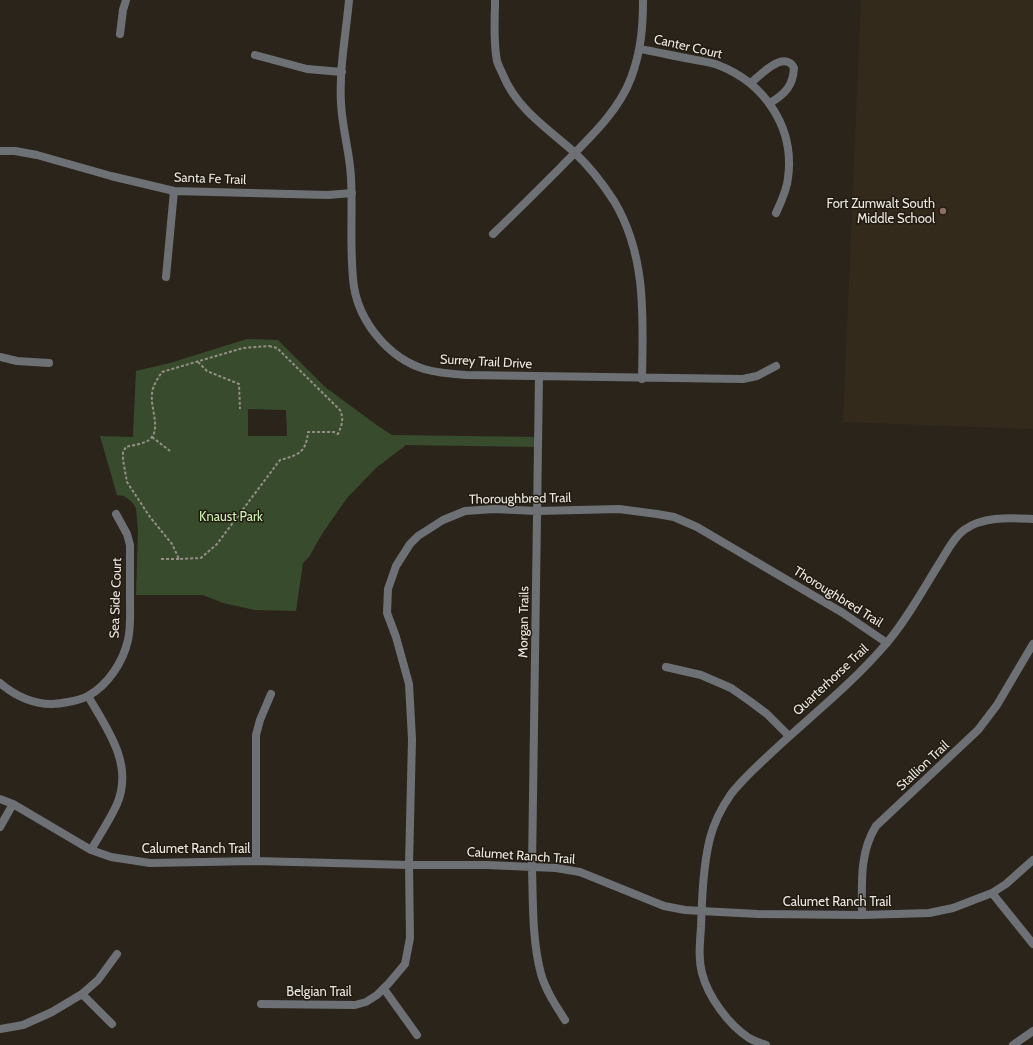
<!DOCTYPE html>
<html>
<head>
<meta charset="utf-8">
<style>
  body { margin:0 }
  canvas { display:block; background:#2b241b }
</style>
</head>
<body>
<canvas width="1033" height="1045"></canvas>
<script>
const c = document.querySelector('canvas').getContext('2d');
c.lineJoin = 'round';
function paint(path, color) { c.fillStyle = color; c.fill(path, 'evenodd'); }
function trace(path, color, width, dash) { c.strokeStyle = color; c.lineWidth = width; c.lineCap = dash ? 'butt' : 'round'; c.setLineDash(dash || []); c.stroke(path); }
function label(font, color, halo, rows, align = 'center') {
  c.font = font + ' Cabin,sans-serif'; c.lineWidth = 3; c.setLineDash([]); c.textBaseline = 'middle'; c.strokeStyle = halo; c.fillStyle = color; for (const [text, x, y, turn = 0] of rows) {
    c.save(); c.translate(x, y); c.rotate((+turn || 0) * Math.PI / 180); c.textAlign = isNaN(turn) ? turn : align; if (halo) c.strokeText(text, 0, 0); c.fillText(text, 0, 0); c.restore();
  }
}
paint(new Path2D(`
  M861,0h172v429l-190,-7z`), '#342a1b');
paint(new Path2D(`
  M247,339l31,1 47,47 53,39 14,9 146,2v10l-132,-2 -30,23 -29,30 -25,36 -13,23 -6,6 -7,48 -41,-1 -32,-7 -20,-8h-67l2,-64 -2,-23 -4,-6 -8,-6 -7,-1 -17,-59 33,1 3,-66 34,-8zM248,409l38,1 1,26h-39z`), '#394b2d');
trace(new Path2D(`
  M269,346l8,2 63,62c4,9 2,15 -2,24l-4,-2h-26c-2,21 -10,23 -28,28l-63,84 -16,14 -22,1 -7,-15 -22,-27 -23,-35 -4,-22v-8l3,-5c7,-2 17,-3 23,-7 13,-10 1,-32 3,-46 0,-7 6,-16 10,-22l81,-24z
  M198,362l9,9 32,13 1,25
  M152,437l18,14
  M161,559h18`), '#948f87', 2, [3, 2]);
trace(new Path2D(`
  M349,0c-3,34 -10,69 -8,103 1,25 9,50 10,75 2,36 -2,73 3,109 6,36 35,71 70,82 14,4 27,5 42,6l277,4 14,-3 19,-10
  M495,0c0,20 -2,41 2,61 1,4 4,9 6,14 14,34 44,53 71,77 15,14 29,32 40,49 33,55 29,117 28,178
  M120,34l3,-24 3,-10
  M640,49c17,3 34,7 51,10 9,2 19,3 27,6 47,18 77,63 70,113 -1,12 -7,24 -12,35
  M255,55l52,14 35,3
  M751,83c8,-7 28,-28 39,-20 2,1 3,3 4,5 -1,18 -9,26 -24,35
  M0,151h15l22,4 74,21 63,15 154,4 24,-2
  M493,234c23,-22 45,-44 67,-66 26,-27 58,-55 71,-90 10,-27 12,-50 12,-78
  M166,277l8,-86
  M0,357l17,4 32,2
  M539,376l-7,491c1,35 0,73 9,107 5,17 15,32 24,46
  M666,667l35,8 30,13 20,14 16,12 22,22
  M0,683c19,16 42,25 68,19 6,-1 14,-3 20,-6 20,-11 35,-34 40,-56 3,-13 2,-27 2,-40 0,-18 0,-36 0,-55l-3,-11 -11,-20
  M88,696c19,33 46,68 29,108 -6,14 -18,32 -26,46
  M0,799l13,5 78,46 20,7 39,6 106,-2 153,4h78l69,3 24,4 84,34 21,4 16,1 57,3 104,1 67,-2 24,-5 39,-15 14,-9 27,-24
  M0,827l13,-23
  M256,861v-126l4,-15 11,-26
  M992,893l41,51
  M862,915c0,-30 -3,-62 14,-89l102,-96 19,-25 36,-61
  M384,989l33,46
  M82,994l30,30
  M261,1004l94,1 11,-3 11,-7 12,-12 16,-19 5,-26 -1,-73 3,-126 -3,-55 -13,-47 -9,-24 1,-24 8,-23 14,-22 8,-8 25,-16 22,-9 29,-2 43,2 82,-2 38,5 17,3 23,10 146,86 44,30
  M0,1029l23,-4 29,-13 30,-18 16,-14 19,-26
  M766,1045c-5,-2 -12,-4 -17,-7 -20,-13 -41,-41 -47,-65 -4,-15 -2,-30 -1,-46 1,-29 2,-60 9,-89 4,-15 12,-31 21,-44 11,-14 25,-27 38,-39 39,-37 81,-69 116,-110 21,-24 37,-54 54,-81 7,-11 14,-26 25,-34 19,-14 46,-12 69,-11
  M1013,1045l20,-14`), '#6d7175', 8);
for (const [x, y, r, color] of [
  [943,211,4,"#8d6e63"]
]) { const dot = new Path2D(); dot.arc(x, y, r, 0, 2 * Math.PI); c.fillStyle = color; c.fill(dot); trace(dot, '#211b12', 1.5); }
label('13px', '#ede9e2', '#211b12', [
  ["Canter Court",688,47,13],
  ["Santa Fe Trail",210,179,2],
  ["Surrey Trail Drive",486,362,3],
  ["Thoroughbred Trail",520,499,-1],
  ["Thoroughbred Trail",838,597,32],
  ["Sea Side Court",116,598,-88],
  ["Morgan Trails",524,622,-89],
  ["Quarterhorse Trail",831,680,-43],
  ["Stallion Trail",923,766,-43],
  ["Calumet Ranch Trail",196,849],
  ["Calumet Ranch Trail",521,856,4],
  ["Calumet Ranch Trail",837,902],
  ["Belgian Trail",319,992]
]);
label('13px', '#ede9e2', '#211b12', [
  ["Fort Zumwalt South",935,204],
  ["Middle School",935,219]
], 'right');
label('13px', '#cdf2b4', '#211b12', [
  ["Knaust Park",231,517]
]);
</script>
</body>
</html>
